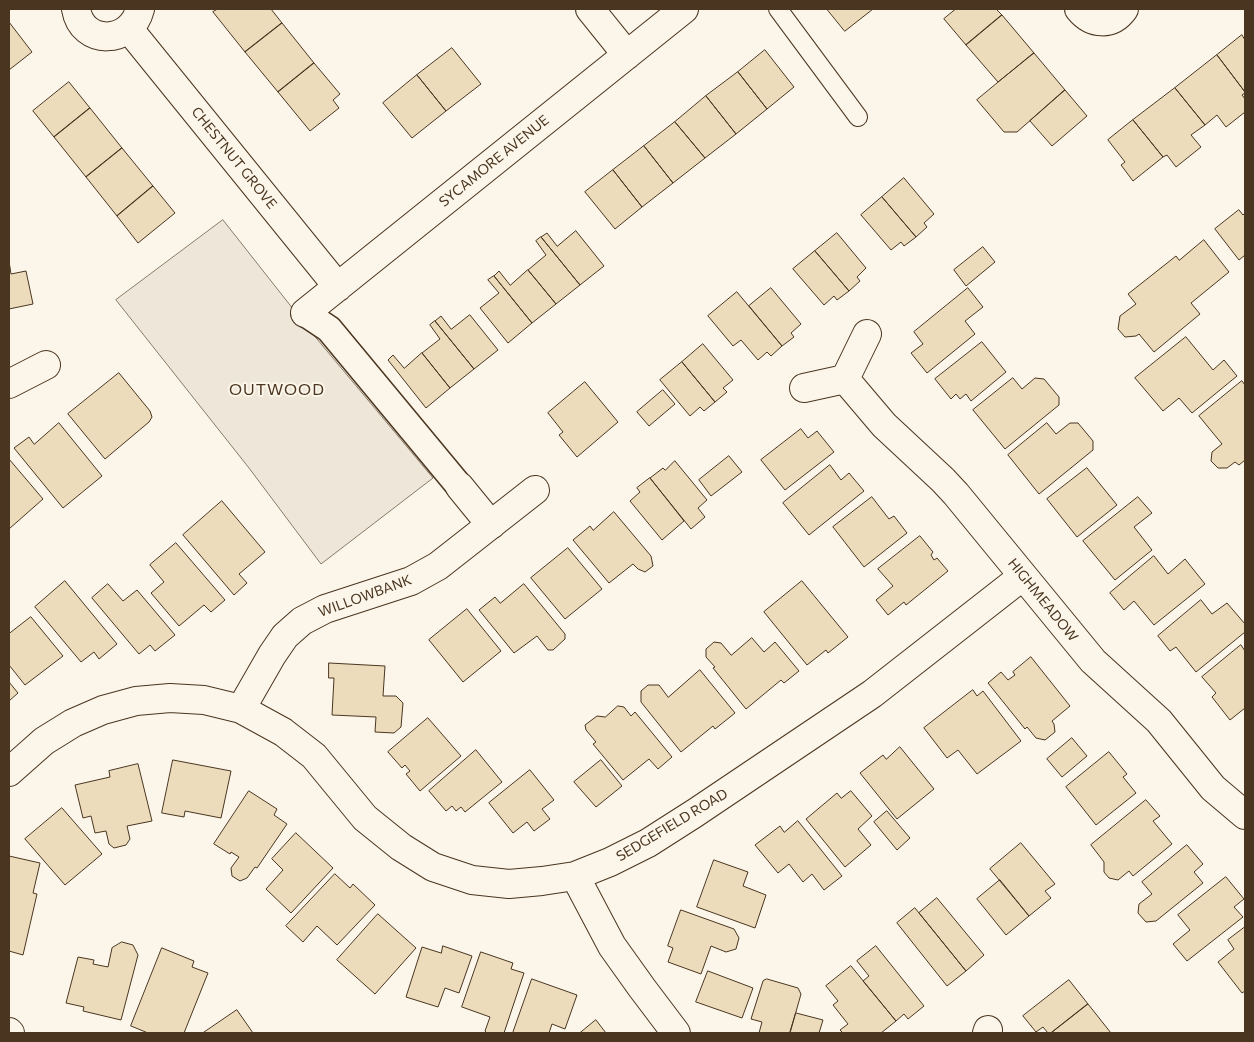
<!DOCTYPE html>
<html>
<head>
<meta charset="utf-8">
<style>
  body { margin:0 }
  #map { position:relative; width:1254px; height:1042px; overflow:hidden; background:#fbf6e9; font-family:Commissioner,sans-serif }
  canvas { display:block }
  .frame { position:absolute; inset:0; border:10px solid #4a3520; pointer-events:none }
</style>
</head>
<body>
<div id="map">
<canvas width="1254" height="1042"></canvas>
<div class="frame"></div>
</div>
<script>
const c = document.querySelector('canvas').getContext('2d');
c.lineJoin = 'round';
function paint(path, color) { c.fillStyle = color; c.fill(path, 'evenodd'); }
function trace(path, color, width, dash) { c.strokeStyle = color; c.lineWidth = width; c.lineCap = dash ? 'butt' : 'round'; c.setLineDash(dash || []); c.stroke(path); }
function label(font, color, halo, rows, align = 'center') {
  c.font = font + ' Commissioner,sans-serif'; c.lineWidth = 4; c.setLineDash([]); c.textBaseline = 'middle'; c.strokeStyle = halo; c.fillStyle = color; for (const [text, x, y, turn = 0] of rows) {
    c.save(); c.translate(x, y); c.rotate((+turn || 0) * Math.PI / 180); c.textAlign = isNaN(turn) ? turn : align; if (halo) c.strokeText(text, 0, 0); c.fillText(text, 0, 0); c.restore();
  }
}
const green = new Path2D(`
  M223,220l89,113 121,145 -112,86 -72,-96 -133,-168z`);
paint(green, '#ede6d9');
trace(green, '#887966', 1);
const building = new Path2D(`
  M218,9h53l11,14 -37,29 -32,-40z
  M827,9h46l-28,22z
  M956,9h40l6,6 -36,30 -22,-26z
  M1002,15l32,38 -36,29 -32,-37z
  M9,22l23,30 -23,18z
  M282,23l32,40 -36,29 -33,-40z
  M1242,35l3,5v52l-28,-37z
  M452,48l29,36 -35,27 -29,-36z
  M765,50l29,37 -27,22 -29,-37z
  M1034,53l31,37 -48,42h-13l-27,-32z
  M1217,55l28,37v1l-3,2 3,4v13l-19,15 -9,-12 -12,10 -30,-37z
  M314,63l26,31 -7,6 6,8 -29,23 -32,-39z
  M738,72l29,37 -31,25 -30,-38z
  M417,75l29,36 -34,27 -29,-35z
  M69,82l21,26 -36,29 -21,-26z
  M1175,88l30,37 -14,10 10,12 -25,20 -9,-12 -4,2 -30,-37z
  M1065,90l22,26 -35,30 -22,-25z
  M706,96l30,38 -31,24 -30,-36z
  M90,108l32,40 -36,29 -32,-40z
  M1133,120l30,37 -30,24 -12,-16 4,-3 -17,-22z
  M675,122l30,36 -32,25 -29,-37z
  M644,146l29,37 -31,24 -29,-37z
  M122,148l31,38 -36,30 -31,-39z
  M613,170l29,37 -27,22 -30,-37z
  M904,178l30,36 -10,9 3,4 -11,10 -34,-40z
  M153,186l22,27 -37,30 -21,-27z
  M882,197l34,40 -12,9 -3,-4 -10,8 -30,-35z
  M1239,210l4,5 2,-2v42l-6,5 -24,-31z
  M576,231l28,35 -24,19 -39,-48 6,-4 10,13z
  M837,233l29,35 -9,9 3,4 -11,10 -34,-40z
  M541,237l39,48 -24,19 -28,-34 18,-15 -10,-14z
  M1204,240l25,32 -38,31 9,11 -46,38 -15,-18 -3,2 -11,1 -7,-8 2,-13 16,-12 -8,-10 48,-38 3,4z
  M983,247l12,15 -29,24 -12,-16z
  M815,251l34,40 -12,9 -3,-4 -10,9 -31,-36z
  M9,261l2,13 15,-3 7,33 -24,5z
  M528,270l28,34 -24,19 -38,-47 5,-5 11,14z
  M494,276l38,47 -24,20 -28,-35 19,-15 -11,-13z
  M771,288l30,36 -10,9 3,4 -12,9 -33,-40z
  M968,288l15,19 -18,14 10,13 -48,39 -16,-20 12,-9 -9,-12z
  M737,292l45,54 -11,10 -4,-4 -9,8 -17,-20 -8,6 -25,-30z
  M470,315l28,35 -24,19 -39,-48 6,-5 10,13z
  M435,321l39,48 -24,19 -28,-35 18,-14 -10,-14z
  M1186,337l27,33 11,-10 13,16 -45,37 -13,-15 -16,13 -28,-33z
  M982,342l24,30 -35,29 -5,-7 -6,5 -4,-5 -5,5 -16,-20z
  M703,344l30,36 -10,8 4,4 -12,10 -33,-40z
  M422,353l28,35 -24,20 -38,-48 5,-5 11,13z
  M682,362l33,40 -11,9 -4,-4 -10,9 -30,-36z
  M119,373l31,38 2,6 -3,5 -44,37 -37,-45z
  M1013,378l9,11 13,-11 9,1 15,18v8l-54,44 -32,-39z
  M1242,381l3,4v75l-6,5 -4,-3 -8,6h-9l-7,-7 1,-9 10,-8 -23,-28z
  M585,382l33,40 -41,35 -18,-22 4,-3 -15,-19z
  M663,390l12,14 -26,22 -12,-14z
  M59,423l43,53 -39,32 -49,-60 15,-11 5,7z
  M1047,423l9,11 14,-11h8l15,18v9l-54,44 -31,-39z
  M801,429l7,9 9,-7 17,21 -49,38 -24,-30z
  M729,456l13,16 -31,24 -12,-16z
  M9,459l34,40 -34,30z
  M675,461l32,39 -9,8 7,9 -14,12 -41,-51 13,-10 2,2z
  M830,465l11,15 8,-7 15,18 -55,44 -26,-32z
  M1087,468l30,37 -40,32 -30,-38z
  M650,478l34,43 -22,19 -32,-39 10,-9 -3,-4z
  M872,497l17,22 5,-3 13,17 -43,34 -31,-40z
  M1138,497l14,16 -18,14 18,23 -37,30 -32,-39z
  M222,501l43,51 -26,22 8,9 -13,12 -51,-60z
  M614,512l37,44 2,10 -8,6 -7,-3 -5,-5 -24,19 -36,-43 17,-14 3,4z
  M920,536l13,16 -2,3 3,5 3,-2 11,13 -42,34 -2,-3 -16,13 -12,-15 17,-14 -15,-17z
  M176,543l49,57 -14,12 -7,-7 -25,21 -28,-33 13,-11 -14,-17z
  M568,548l34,41 -37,30 -34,-41z
  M1154,556l14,18 17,-15 20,25 -51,41 -20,-24 -10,9 -14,-17z
  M65,581l52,63 -18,15 -5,-7 -13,10 -46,-55z
  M802,581l46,56 -20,16 -2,-3 -19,15 -43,-53z
  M108,584l15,17 14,-11 38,45 -20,16 -5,-6 -11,9 -47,-56z
  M524,584l41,50v5l-12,11h-5l-11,-14 -23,17 -35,-43 16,-13 5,6z
  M1201,600l11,14 15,-11 18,21v8l-49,40 -20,-25 -6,4 -12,-15z
  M467,609l34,42 -38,31 -34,-42z
  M31,617l32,39 -38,29 -16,-20v-31z
  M752,638l12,14 11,-10 24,29 -15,12 -3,-3 -35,29 -33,-41 2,-1 -9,-10v-8l8,-7 7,1 10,12z
  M1241,645l4,6v57l-15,12 -18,-23 4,-4 -14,-16z
  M1031,657l39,49 -18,15 2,3 1,8 -10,8 -9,-2 -9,-11 -2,2 -37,-46 13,-11 7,8 7,-5 -2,-3z
  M329,663l56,3 -2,30h13l7,7 -2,24 -7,6 -19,-1 1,-15 -44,-2 2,-37h-5z
  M700,670l35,43 -20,16 -2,-3 -32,26 -40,-50v-11l7,-6h11l9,12z
  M9,682l9,11 -9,8z
  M973,690l4,6 6,-5 38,50 -44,33 -19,-24 -11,8 -23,-30z
  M618,706l6,1 7,9 4,-4 37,45 -14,12 -9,-10 -26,21 -30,-36 3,-2 -10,-12 -1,-5 12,-9 8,1z
  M428,718l33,38 -41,35 -14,-17 4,-3 -5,-6 -3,3 -14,-16z
  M1072,738l15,18 -25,21 -15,-18z
  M900,747l34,42 -37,30 -37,-46 23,-18 3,4z
  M476,750l26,32 -37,30 -4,-5 -5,4 -4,-5 -6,5 -17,-20z
  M1109,752l18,22 -4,3 13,16 -40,32 -30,-38z
  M173,760l58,11 -10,47 -36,-7 -1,6 -22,-4z
  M601,760l21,26 -26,21 -22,-25z
  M138,764l14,57 -25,5 3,13 -4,6 -12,3 -5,-4 -3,-13 -11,2 -4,-17 -8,2 -8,-33 35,-8 -1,-6z
  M530,770l24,30 -12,9 8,10 -16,12 -7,-9 -14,11 -24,-30z
  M249,791l28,18 -3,6 13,9 -30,44 -2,-1 -8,11 -7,3 -8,-5 -1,-8 8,-11 -8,-5 -1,2 -16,-10z
  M851,791l21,25 -14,13 13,16 -26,22 -39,-48 31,-26 4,5z
  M1146,800l14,16 -7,5 19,23 -39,32 -4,-5 -11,9 -9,-2 -5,-6v-10l-13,-17z
  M62,808l40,46 -37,31 -40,-46z
  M887,811l23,27 -13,12 -23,-28z
  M798,821l44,55 -18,14 -12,-16 -9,8 -14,-18 -11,9 -23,-28 25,-19 4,6z
  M296,833l37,35 -42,45 -25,-24 17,-19 -11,-11z
  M1021,843l34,41 -10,7 6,7 -22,18 -39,-47z
  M1187,845l16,19 -9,8 9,11 -47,38 -10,1 -8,-9 1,-9 13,-10 -10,-12z
  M9,856l31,7 -7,30 4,1 -14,61 -14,-4z
  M714,860l34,12 -5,14 23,9 -11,33 -58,-21z
  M335,874l15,14 3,-4 22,21 -38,40 -20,-19 -14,16 -17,-16z
  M1226,877l18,22 -10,8 9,10 -56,44 -14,-17 17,-14 -12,-15z
  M1000,880l29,36 -23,19 -29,-36z
  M937,898l47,57 -18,16 -47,-58z
  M915,908l51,63 -19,15 -50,-63z
  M681,910l53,19 5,9 -3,11 -10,3 -15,-6 -10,28 -33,-12 5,-14 -5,-2z
  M378,914l38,34 -41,46 -38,-34z
  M1245,927v64l-3,2 -24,-31 16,-13 -6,-9z
  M122,942l11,3 5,10 -17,65 -38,-9 1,-4 -18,-4 12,-46 16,3 -1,4 15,3 4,-19z
  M443,946l29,10 -13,37 -14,-5 -7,19 -32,-10 16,-50 19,6z
  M876,946l48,60 -16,13 -4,-5 -8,7 -33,-40 6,-5 -12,-15z
  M162,948l32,13 -2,6 16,6 -24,60h-36l-17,-7z
  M481,952l32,11 -2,6 13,4 -20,60h-17l-2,-2 5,-14 -28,-10z
  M851,966l45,55 -15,12h-38l-3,-3 8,-6 -15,-19 5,-4 -12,-15z
  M708,971l45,17 -11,30 -46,-16z
  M532,979l45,16 -12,34 -13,-5 -3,9h-36z
  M767,979l31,9 3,6 -11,39h-31l3,-11 -11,-3 12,-38z
  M1069,980l19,24 -37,29h-3l-5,-6 -7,5 -13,-16z
  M1088,1004l23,29h-60z
  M237,1010l16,23h-50z
  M796,1013l27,7 -4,13h-29z
  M596,1020l10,13h-26z`);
paint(building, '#ecdcbc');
trace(building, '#4a3520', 1);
const service = new Path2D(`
  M778,9l80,108`);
const pedestrian = new Path2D(`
  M305,313l24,16 131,158`);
const minor = new Path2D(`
  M76,9c6,37 55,36 64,0
  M590,9l37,46
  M1079,9c13,16 33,17 45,0
  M129,29l209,258
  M305,313l379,-304
  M845,379l39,46 59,55 13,14 137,167 66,60 54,67 32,27
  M9,384l37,-19
  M804,388l41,-9 22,-45
  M460,487l31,38
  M241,709l31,-54 13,-19 17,-15 23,-12 86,-28 27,-15 97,-76
  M9,772l35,-31 29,-18 30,-13 33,-9 34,-3 34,2 37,9 42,23 31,24 51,62 36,29 32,20 39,13 37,4 33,-3 33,-5 35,-14 38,-19 47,-30 177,-119 151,-118
  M575,876l37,70 30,42 34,45
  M9,1032l1,1
  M987,1033l1,-3`);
trace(service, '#4a3520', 20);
trace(pedestrian, '#4a3520', 29);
trace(minor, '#4a3520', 30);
trace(service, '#fbf6e9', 18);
trace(pedestrian, '#fbf6e9', 26);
trace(minor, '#fbf6e9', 28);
label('14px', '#4a3520', '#fbf6e9', [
  ["CHESTNUT GROVE",234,158,51],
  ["SYCAMORE AVENUE",494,161,-39],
  ["WILLOWBANK",365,596,-20],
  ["HIGHMEADOW",1043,600,51],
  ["SEDGEFIELD ROAD",672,825,-31]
]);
c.letterSpacing = '1px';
label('16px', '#4a3520', '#fbf6e9', [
  ["OUTWOOD",277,390]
]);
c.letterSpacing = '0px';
</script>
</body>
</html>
